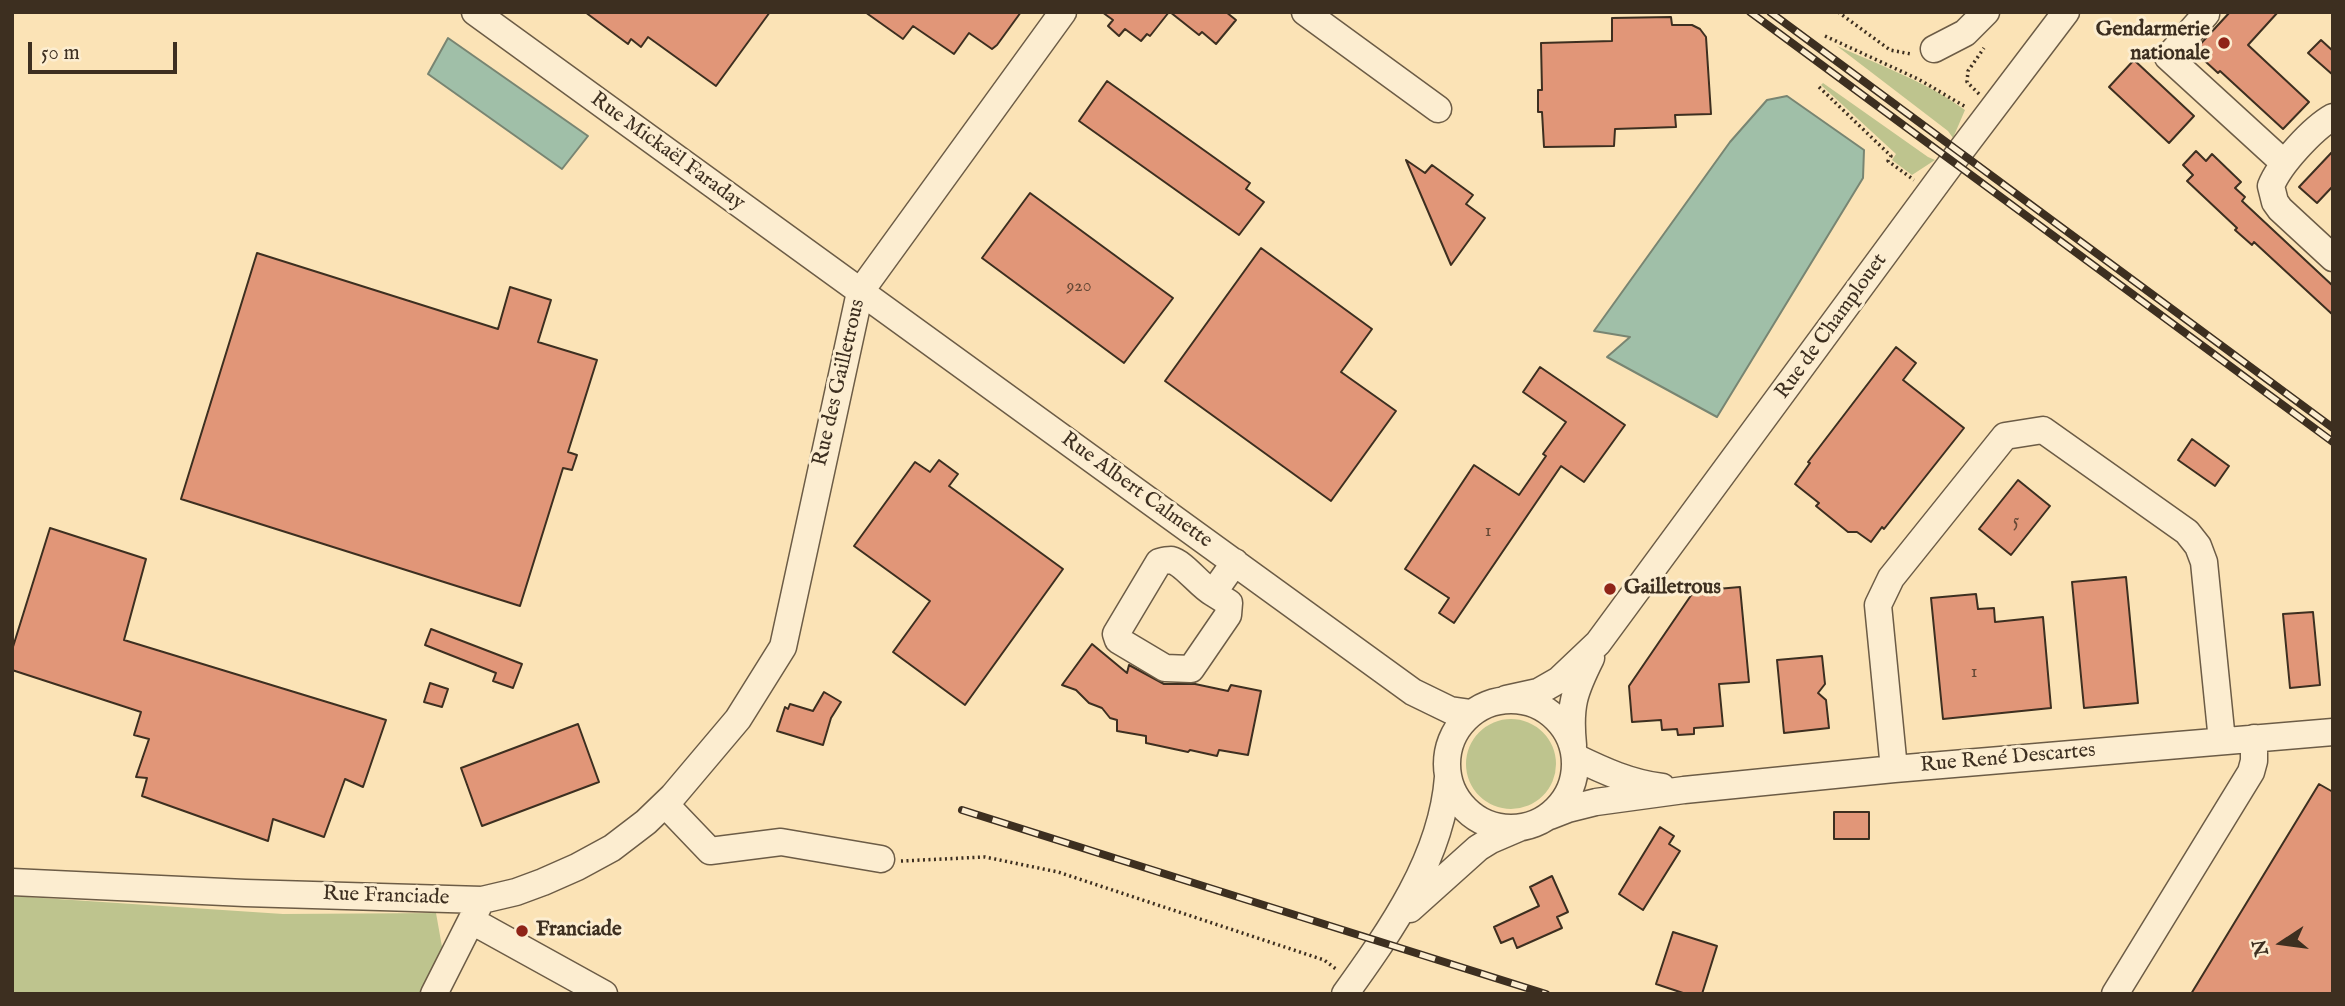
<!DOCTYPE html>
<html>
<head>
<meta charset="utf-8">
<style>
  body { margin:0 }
  #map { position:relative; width:2345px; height:1006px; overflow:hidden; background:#fbe3b6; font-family:"IM FELL English",serif }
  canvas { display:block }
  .frame { position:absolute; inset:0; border:14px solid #3d2f20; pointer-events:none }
  .north { position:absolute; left:2247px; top:908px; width:70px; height:70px; -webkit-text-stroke:5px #fcedd0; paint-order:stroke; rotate:257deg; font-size:19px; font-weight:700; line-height:28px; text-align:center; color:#3d2f20 }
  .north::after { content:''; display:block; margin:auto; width:24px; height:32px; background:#3d2f20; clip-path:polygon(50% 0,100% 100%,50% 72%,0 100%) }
  .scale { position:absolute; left:28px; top:42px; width:149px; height:32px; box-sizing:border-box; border:4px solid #3d2f20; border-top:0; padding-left:9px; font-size:21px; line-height:24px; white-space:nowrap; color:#3d2f20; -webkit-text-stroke:5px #fcedd0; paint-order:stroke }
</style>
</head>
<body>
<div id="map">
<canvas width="2345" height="1006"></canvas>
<div class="frame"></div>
<div class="north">N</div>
<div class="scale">50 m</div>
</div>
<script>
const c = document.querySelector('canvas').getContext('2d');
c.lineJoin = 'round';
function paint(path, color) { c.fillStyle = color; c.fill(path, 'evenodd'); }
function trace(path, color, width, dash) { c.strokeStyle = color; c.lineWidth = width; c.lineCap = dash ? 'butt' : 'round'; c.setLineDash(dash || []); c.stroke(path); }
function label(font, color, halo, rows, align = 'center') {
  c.font = font + ' "IM FELL English",serif'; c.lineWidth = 6; c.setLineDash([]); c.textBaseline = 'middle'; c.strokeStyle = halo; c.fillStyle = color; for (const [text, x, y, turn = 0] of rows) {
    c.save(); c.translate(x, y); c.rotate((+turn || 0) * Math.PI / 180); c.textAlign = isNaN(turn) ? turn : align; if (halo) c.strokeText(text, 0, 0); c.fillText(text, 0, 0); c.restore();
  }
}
paint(new Path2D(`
  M1837,46c42,19 90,36 128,64l-12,28 -5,-7z
  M1823,83l105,74 7,3 -23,15 -20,-15 4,-6 -75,-69z
  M1466 764a45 45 0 1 1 90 0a45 45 0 1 1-90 0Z
  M12,896l271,18 153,-1 8,45 -20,36h-412z`), '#bec48e');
const water = new Path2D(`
  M448,38l140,98 -26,33 -134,-95z
  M1787,96l77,54 -1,28 -146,239 -110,-60 23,-20 -36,-6 136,-189 37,-42z`);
paint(water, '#a0bfa8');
trace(water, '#788572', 2);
const building = new Path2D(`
  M585,12h185l-54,74 -68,-49 -7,10 -10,-8 -3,5z
  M865,12h156l-24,33 -5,4 -23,-16 -15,21 -41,-28 -10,13z
  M1102,12h67l-19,24 -3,-2 -6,7 -16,-12 -6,7 -11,-10 5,-6z
  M1170,12h56l10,8 -20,24 -14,-12 -3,3z
  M2230,12h48l-30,33 61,57 -26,27 -63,-58 -2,2 -24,-22z
  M1671,17l1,8h20l8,4 6,8 5,77 -36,1 1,12 -61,2 -1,17 -70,1 -2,-35h-4v-22h4l-1,-47 71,-2v-23z
  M2321,40l12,11v24l-25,-22z
  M2134,60l60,56 -25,27 -60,-56z
  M1107,81l143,102 -4,6 18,13 -25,33 -160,-114z
  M2196,151l10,10 6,-7 29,28 -6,6 10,9 -3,4 91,85v29l-79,-73 -2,3 -17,-15 2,-2 -50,-47 6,-6 -10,-10z
  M2333,151v35l-16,17 -18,-16z
  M1406,160l19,13 7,-8 41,30 -7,9 19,14 -34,47z
  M1030,193l143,105 -49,65 -142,-105z
  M1261,248l111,81 -31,43 55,39 -65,90 -166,-120z
  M257,253l241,76 12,-42 41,13 -13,42 59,18 -29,92 9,3 -5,15 -9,-2 -43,138 -339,-107z
  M1896,347l20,16 -13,17 61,48 -80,101 -2,-2 -11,15 -14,-10h-9l-32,-26 3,-3 -24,-19 15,-21 -2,-1z
  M1540,367l85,58 -41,57 -23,-16 -107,157 -15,-10 10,-15 -44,-29 69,-104 45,30 27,-39 -3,-2 23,-32 -43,-30z
  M2192,439l37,27 -14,20 -37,-26z
  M939,460l19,14 -9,12 114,83 -98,136 -72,-53 37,-51 -76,-55 61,-84 15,10z
  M2018,480l32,26 -39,49 -32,-26z
  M50,528l96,31 -22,81 262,80 -23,67 -18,-8 -21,58 -51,-18 -5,22 -126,-45 5,-18 -11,-1 13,-38 -15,-4 7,-23 -129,-42v-20z
  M2126,577l12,126 -54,5 -12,-126z
  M1740,587l9,95 -30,2 4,42 -29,2v6l-16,1 -1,-6 -15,1 -1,-10 -29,2 -3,-36 65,-95z
  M1976,594l2,15 16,-1 1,14 48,-5 8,91 -108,11 -12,-121z
  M2313,612l7,73 -30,3 -7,-74z
  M431,629l91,35 -9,24 -20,-7 3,-8 -71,-28z
  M1092,644l35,29 2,-8 35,19h31l33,7 3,-6 30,6 -13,64 -29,-5 -2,6 -27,-6 -2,2 -42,-9v-7l-29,-5v-11l-7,-2 -8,-10 -13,-5 -13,-13 -14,-5z
  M1822,656l3,28 -7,9 8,7 3,28 -45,5 -7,-73z
  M430,683l18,6 -6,18 -18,-5z
  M824,692l17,10 -10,16 -8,27 -46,-14 8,-24 3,2 2,-5 23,7z
  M578,724l21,58 -117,44 -21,-58z
  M2319,784l14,8v202h-142z
  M1834,812h35v27h-35z
  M1660,827l14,9 -5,8 11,7 -37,59 -24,-16z
  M1552,876l16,36 -11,5 5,11 -45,20 -4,-10 -12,5 -7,-16 45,-21 -9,-19z
  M1673,932l44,14 -15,48h-16l-30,-10z`);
paint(building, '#e19678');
trace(building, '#3d2f20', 2);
const minor = new Path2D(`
  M475,12l938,680 37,18 21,3
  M1305,12l133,97
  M2205,12l1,2 -38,43 116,106
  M1934,49l31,-16 21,-21
  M2333,117c-20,11 -54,48 -62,69l4,16 5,7 53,49
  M1213,593l16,10 -1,12 -37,54 -26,-1 -47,-28 -2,-6 43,-72c4,-1 8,-2 12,-2 13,3 29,26 42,33l22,-31
  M1506,699l32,-7 21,-12 39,-37 352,-478 116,-153
  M1447 764a64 64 0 1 1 128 0a64 64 0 1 1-128 0Z
  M1573,745c-4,-39 1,-53 18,-87
  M1575,757c29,14 55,26 87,30
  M1894,769l-16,-164 13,-27 114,-142 38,-6 144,102 11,14 6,16 18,179
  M665,804l45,47 71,-9 100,17
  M1550,816l18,-7 28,-7 88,-12 210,-21 439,-37
  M12,882l233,11 237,7 34,-8 27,-10 34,-15 35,-19 34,-26 27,-26 65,-77 45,-72 77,-355 203,-280
  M1410,909l68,-61 13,-8 28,-12
  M472,921l132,73
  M434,994l45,-89
  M1345,994c46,-64 97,-136 103,-217
  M2115,994l136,-222 3,-11v-23`);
trace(minor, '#6c5c46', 29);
trace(new Path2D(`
  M1838,12l52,38 21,4
  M1825,36l93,43 48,28
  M1819,87l72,69 -3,5 26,19
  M1979,94l-12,-12 1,-11 16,-23
  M901,861l84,-4 73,15 266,88 12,9`), '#3d2f20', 3.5, [2, 3.5]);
trace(minor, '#fcedd0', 26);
const rail = new Path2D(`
  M1750,12l583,430
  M1770,12l563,416
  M962,810l584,184`);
trace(rail, '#3d2f20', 8);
trace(rail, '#fcedd0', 5, [16]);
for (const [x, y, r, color] of [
  [2224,43,7,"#8f2418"],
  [1610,589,7,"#8f2418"],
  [522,931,7,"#8f2418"]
]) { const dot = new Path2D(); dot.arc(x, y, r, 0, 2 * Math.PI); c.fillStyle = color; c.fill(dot); trace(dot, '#fcedd0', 2.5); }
label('18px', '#664936', null, [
  ["920",1079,287],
  ["5",2016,522],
  ["1",1488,532],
  ["1",1974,673]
]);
label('bold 21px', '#3d2f20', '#fcedd0', [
  ["Gendarmerie",2210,31,"right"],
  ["nationale",2210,55,"right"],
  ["Gailletrous",1624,589],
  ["Franciade",536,931]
], 'left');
label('21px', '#3d2f20', '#fcedd0', [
  ["Rue Mickaël Faraday",667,152,36],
  ["Rue de Champlouet",1832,327,-54],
  ["Rue des Gailletrous",840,383,-77],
  ["Rue Albert Calmette",1136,491,36],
  ["Rue René Descartes",2008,759,-5],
  ["Rue Franciade",386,897,2]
]);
</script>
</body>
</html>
